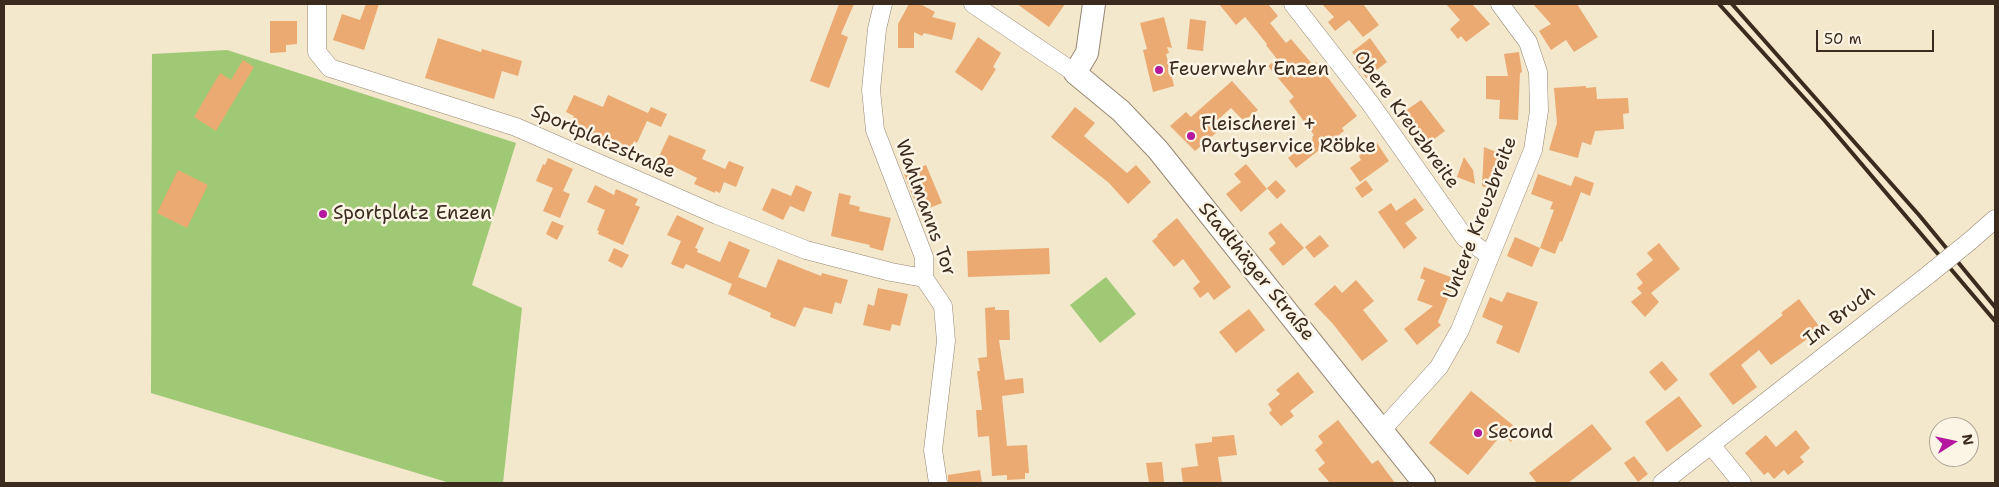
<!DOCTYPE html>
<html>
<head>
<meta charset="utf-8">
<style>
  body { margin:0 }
  #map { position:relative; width:1999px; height:487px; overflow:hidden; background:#f3e7cc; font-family:"Shantell Sans",sans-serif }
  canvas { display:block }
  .frame { position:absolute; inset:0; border:5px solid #3b2a1e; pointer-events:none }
  .north { position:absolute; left:1929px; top:417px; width:50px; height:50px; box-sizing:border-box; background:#fcf5e5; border:1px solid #afa495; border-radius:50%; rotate:80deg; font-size:14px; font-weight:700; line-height:20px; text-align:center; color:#3b2a1e }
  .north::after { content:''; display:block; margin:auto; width:18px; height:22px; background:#b5179e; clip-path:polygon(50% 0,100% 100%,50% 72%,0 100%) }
  .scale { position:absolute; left:1816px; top:30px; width:118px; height:22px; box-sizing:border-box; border:2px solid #3b2a1e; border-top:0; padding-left:6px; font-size:15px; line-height:18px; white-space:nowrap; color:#3b2a1e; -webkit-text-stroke:4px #fcf5e5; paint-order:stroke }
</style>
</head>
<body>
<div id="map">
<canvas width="1999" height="487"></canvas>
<div class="frame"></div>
<div class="north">N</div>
<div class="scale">50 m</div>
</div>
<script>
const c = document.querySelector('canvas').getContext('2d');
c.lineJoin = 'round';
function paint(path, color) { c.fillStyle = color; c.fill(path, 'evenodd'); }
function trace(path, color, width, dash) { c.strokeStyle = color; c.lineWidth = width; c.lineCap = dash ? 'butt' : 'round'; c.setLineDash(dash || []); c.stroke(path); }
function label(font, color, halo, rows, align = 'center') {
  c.font = font + ' "Shantell Sans",sans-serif'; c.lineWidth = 5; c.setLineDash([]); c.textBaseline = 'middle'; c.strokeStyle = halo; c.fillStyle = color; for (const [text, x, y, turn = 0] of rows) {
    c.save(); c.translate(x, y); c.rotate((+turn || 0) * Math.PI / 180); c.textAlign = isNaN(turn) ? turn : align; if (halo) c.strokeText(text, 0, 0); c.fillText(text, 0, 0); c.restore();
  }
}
paint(new Path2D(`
  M227,50l289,93 -44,142 50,23 -19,175h-53l-299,-90 1,-339z
  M1106,277l30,37 -36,29 -30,-38z`), '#9fc975');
paint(new Path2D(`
  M366,4h13l-15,46 -31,-10 9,-26 18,6z
  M839,4h15l-13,30 7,3 -19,51 -19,-7z
  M909,4h11l15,8 -3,5 24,6 -4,17 -28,-7 -2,3 -8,-4v16h-16v-24z
  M1017,4h48l-16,23z
  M1219,4h49l10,12 -8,7 16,20 5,-4 22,26 3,-3 41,54 -15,12 2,3 -48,37 -8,-10 25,-19 -1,-2 2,-2 -25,-34 5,-4 -26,-31 9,-7 -11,-14 1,-1 -22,-27 -9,8z
  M1322,4h41l16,21 -16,12 -14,-17 -14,11 -7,-9 6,-5z
  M1446,4h26l18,20 -24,18 -5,-6 -3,3 -8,-10 10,-9z
  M1533,4h44l21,33 -24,15 -8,-12 -15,10 -12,-19 12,-7z
  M1164,17l8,31 -5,-1 2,6 -3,1 8,32 -21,6 -10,-42 4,-1 -7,-26z
  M1190,19l16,2 -3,30 -16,-2z
  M270,21h27v23l-11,1v7l-16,1z
  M978,37l23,16 -8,14 3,2 -14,22 -27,-19z
  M438,38l43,14 1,-3 40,12 -4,15 -16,-5 -8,28 -69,-21z
  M1370,38l17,24 -21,16 -8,-12 3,-2 -9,-12z
  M1519,52l3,20 -2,1 -2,47 -19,-1 1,-19 -14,-1v-23h22l-4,-22z
  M243,60l11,7 -38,64 -22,-14 26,-44 11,7z
  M1232,81l26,29 -14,11 -13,-13 -20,18 6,6 -22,19 -25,-25 16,-14 5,5z
  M1586,86v2l10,-1 1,12 31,-1 1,15 -6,1 1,15 -29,2 -4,14 -9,-3 -4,16 -29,-8 8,-27 -3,-35z
  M574,95l29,12 5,-12 40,18 3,-6 16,7 -6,13 -14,-6 -10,22 -3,-2 -6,14 -20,-8 1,-4 -24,-11 -2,4 -15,-7 6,-13 -8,-4z
  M1421,100l24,31 -23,17 -24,-32z
  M1075,107l20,16 -11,13 43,37 9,-8 15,17 -23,22 -19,-21 -58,-46z
  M669,135l37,15 -4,9 23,10 4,-8 15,6 -8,20 -12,-5 -4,11 -5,-2v2l-21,-9 3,-6 -22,-11 -4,8 -17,-8z
  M1377,143l12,18 -29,21 -10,-14 11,-8 -2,-4z
  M1484,147l22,9 -5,14 3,1 -8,21 -14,-6z
  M1464,157l9,13 2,14 -18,-7z
  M548,158l25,11 -10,22 7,3 -10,24 -17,-7 10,-23 -17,-7 7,-17 2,1z
  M1246,164l21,25 -26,23 -15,-18 15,-12 -7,-8z
  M926,165l16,38 -23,9 -15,-38z
  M178,170l30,15 -21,43 -30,-15z
  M1538,174l33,12 4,-10 19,7 -4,13 -9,-4 -19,50 -2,-1 -5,13 -15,-6 -8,19 -25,-11 8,-19 25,11 14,-38 -4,-1 3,-7 -22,-8z
  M1276,180l10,11 -9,8 -10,-11z
  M1366,180l7,10 -11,8 -7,-10z
  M595,185l19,10 2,-6 22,10 -3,6 5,2 -17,38 -25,-11 1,-3 -2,-1 8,-20 -18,-8z
  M796,185l16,7 -8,20 -14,-6 -7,14 -21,-10 10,-22 19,8z
  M839,193l12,3 -2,8 11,3 -1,4 32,7 -8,33 -14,-4 1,-2 -39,-9z
  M1415,198l9,12 -19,13 12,15 -13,11 -26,-37 13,-9 5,8z
  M677,215l27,13 -9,20 3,1 -1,3 23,10 9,-21 21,9 -12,27 28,11 12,-29 43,17 1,-3 26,7 -7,24 -6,-2 -3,12 -28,-7 -9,20 -25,-10 1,-4 -43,-19 4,-10 -46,-20 -3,5 -12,-5 10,-23 -14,-6z
  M1177,218l54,69 -17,13 -6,-8 -8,6 -7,-10 7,-6 -17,-23 -9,8 -22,-26 6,-5 -1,-1z
  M552,221l12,5 -7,14 -11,-6z
  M1281,223l23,25 -21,18 -14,-17 7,-6 -8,-10z
  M1320,235l9,11 -15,12 -9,-11z
  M1659,243l21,26 -29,24 8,9 -14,15 -14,-15 11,-9 -5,-5 6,-5 -7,-9 17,-14 -6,-7z
  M614,248l15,7 -7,13 -14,-7z
  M1049,248l1,26 -82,3 -1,-26z
  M1424,267l32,12 -18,43 3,3 -24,20 -13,-16 29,-23 -16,-6 8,-20 -5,-2z
  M1356,280l18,21 -11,9 25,31 -26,20 -29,-37 -19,-20 21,-19 7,8z
  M878,288l30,6 -8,32 -8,-2 -2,7 -27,-6 5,-21 6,2z
  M1507,292l31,10 -19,51 -23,-10 7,-17 -21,-9 8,-20 12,5z
  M1799,299l22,30 -50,36 -12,-15 -18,15 16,22 -24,18 -24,-31 74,-59 -2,-2z
  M995,307v3h14l1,30h-11l6,40 18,-2 1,15 -22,3 5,50 20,-1 2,28h-4v6l-18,1v-5l-15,1 -3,-40 -11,1 -2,-27h6l-5,-39h3l-2,-13 9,-1 -2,-49z
  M1249,309l16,21 -29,23 -17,-21z
  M1662,361l16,19 -13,11 -16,-19z
  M1298,372l16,20 -24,19 4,5 -13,10 -12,-13 3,-3 -4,-6 12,-10 -4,-4z
  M1471,391l49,40 -9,11 -9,-8 -34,41 -39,-32z
  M1679,396l23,30 -35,26 -22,-30z
  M1338,420l34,44 6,-4 17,23h-65l-12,-14 7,-6 -10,-13 8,-7 -5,-7z
  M1592,424l20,25 -44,34h-31l-8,-10z
  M1796,430l14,18 -10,9 4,5 -16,13 -4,-5 -10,9 -6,-7 -4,3 -19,-22 21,-18 10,12z
  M1234,435l3,20 -19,2 4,26h-39l-2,-15 17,-2 -3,-22 17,-2v-5z
  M1634,456l14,18 -10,8 -14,-19z
  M1162,462l2,20 -15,1 -3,-20z
  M980,470l2,13h-34v-8z`), '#eaaa71');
const minor = new Path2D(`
  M317,4v48l13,16 186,59 201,88 89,35 85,22 33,6
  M883,4l-6,25 -6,61 4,40 49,127v21l19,28 3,35 -13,109 5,33
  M973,4l102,69
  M1293,4l77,99 95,135 25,18
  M1970,241l25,-22
  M1382,430l57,-63 21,-37 73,-180 6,-39 -1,-39 -10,-30 -28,-38
  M1711,445l31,38
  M1662,483l266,-208`);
const major = new Path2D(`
  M1094,4l-7,49 -12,20 46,38 37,39 266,333`);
trace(minor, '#978875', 19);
trace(major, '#978875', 24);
trace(minor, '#fff', 18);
trace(major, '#fff', 22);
trace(new Path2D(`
  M1719,4l106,117 170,200
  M1732,4l187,211 76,92`), '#3b2a1e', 4);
const minorBridge = new Path2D(`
  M1928,275l42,-34`);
trace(minorBridge, '#978875', 19, []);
trace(minorBridge, '#fff', 18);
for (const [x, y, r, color] of [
  [1159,70,5,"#b5179e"],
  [1191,136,5,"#b5179e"],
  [323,214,5,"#b5179e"],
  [1478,433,5,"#b5179e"]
]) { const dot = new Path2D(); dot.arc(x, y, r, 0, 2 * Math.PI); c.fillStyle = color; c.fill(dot); trace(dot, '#fcf5e5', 2); }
label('19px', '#3b2a1e', '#fcf5e5', [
  ["Feuerwehr Enzen",1169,70],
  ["Fleischerei +",1201,125],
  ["Partyservice Röbke",1201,147],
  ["Sportplatz Enzen",333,214],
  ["Second",1488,433]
], 'left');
label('19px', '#3b2a1e', '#fcf5e5', [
  ["Obere Kreuzbreite",1406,120,54],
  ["Sportplatzstraße",603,142,24],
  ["Wahlmanns Tor",925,208,70],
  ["Untere Kreuzbreite",1481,218,-69],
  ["Stadthäger Straße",1256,272,51],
  ["Im Bruch",1840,316,-38]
]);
</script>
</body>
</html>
